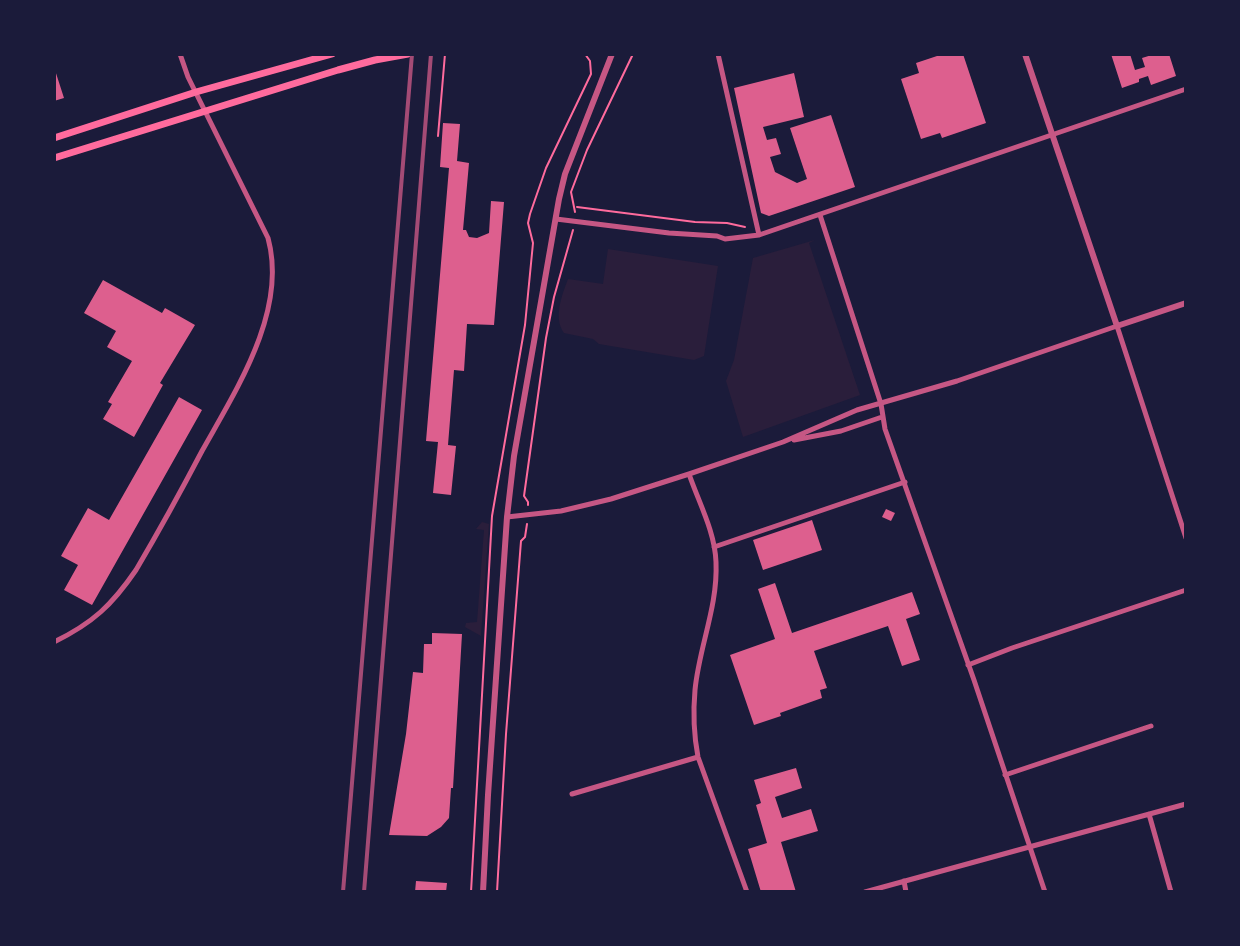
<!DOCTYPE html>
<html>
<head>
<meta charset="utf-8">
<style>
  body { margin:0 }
  #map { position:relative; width:1240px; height:946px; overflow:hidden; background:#1b1b3a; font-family:Commissioner,sans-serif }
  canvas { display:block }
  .frame { position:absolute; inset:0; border:56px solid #1b1b3a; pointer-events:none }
</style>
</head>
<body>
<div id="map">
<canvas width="1240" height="946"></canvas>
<div class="frame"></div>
</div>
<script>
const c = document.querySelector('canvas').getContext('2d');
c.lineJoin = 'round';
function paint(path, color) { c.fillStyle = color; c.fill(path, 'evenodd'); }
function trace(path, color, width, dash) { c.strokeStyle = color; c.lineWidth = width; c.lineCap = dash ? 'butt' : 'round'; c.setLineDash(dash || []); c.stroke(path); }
paint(new Path2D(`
  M815,240l-6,3 51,152 -117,42 -17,-56 8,-21 19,-102z
  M608,249l110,17 -14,90 -10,4 -95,-16 -6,-5 -29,-6c-11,-15 -2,-38 4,-54l35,5z
  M482,522l7,2 -8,112 -16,-9 1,-4 11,-1 7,-92 -8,-1z`), '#2a1e3b');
paint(new Path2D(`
  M943,54h20l23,69 -44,15 -2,-5 -19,6 -20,-60 18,-6 -3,-10z
  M1111,54h19l5,16 10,-3 -3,-9 13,-4h14l7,22 -25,9 -3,-9 -9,3v3l-17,6z
  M54,67l10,31 -10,3z
  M794,73l10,44 -41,10 4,13 9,-2 5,16 -11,3 5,15 22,11 10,-4 -17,-51 41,-13 24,72 -86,29 -8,-3 -27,-125z
  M443,123l17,1 -3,37 12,2 -6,67h3l3,7 8,1 12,-5 2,-32 13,1 -10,123 -27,-1 -3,47 -10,-1 -6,75 8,1 -5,49 -18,-2 5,-51 -12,-1 23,-273 -9,-1z
  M103,280l59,33 3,-5 30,17 -35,58 3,2 -29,52 -31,-18 9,-15 -4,-2 24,-41 -25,-14 9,-16 -32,-18z
  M179,397l23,13 -110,195 -28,-15 14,-25 -17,-9 27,-48 21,12z
  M886,509l9,4 -4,8 -9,-4z
  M812,520l10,30 -59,20 -10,-30z
  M775,583l17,50 120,-41 8,22 -14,5 14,41 -18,6 -14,-40 -74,25 13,37 -7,2 2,8 -42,15 1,3 -27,9 -24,-70 45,-16 -17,-50z
  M432,633l30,1 -9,154h-2l-2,30 -8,9 -14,9 -38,-1 17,-101 7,-62 10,1 1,-29h8z
  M796,768l6,20 -27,9 7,21 29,-9 7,22 -37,11 15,50h-35l-13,-43 19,-6 -11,-38 5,-2 -7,-23z
  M416,881l31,2 -1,9h-31z`), '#dd5f8e');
trace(new Path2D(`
  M438,136l7,-82
  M577,207l118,15 32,1 18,4
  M575,212l-4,-20 16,-42 46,-96
  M528,505v-3l-4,-6 22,-158 8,-41 19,-67
  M471,892l21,-376 33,-191 8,-82 -5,-20 2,-9 16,-46 45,-94 -1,-13 -5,-7
  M497,892l9,-158 15,-193 4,-4 2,-13`), '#ff6b9d', 2);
trace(new Path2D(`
  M718,54l41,181
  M820,215l61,189 4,25 89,251 71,212
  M556,219l113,14 48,3 8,3 34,-4 427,-146
  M794,440l47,-9 41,-14
  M689,474c10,29 26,58 27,88 2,45 -17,85 -21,128 -2,22 -1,46 3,67l49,135
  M507,517l54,-6 50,-12 78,-25 94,-32 74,-32 100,-29 160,-55 69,212
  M714,547l191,-65
  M54,642c39,-19 58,-37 82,-72 23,-39 45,-79 66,-119 34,-61 86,-140 66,-213l-80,-161 -8,-23
  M968,665l44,-17 174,-58
  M1005,775l146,-49
  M572,794l126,-37
  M1149,814l22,78
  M904,881l2,11
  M865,892l321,-88`), '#c65784', 5);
trace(new Path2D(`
  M1025,54l92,272 69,-23
  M483,892l5,-97 19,-278 7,-61 45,-257 6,-25 47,-120`), '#c65784', 6);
trace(new Path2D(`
  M54,138l142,-46 136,-38
  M54,158l284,-88 37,-10 33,-6`), '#ff6b9d', 7);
trace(new Path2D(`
  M343,892l69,-838
  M364,892l67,-838`), '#a44b75', 4);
</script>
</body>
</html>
